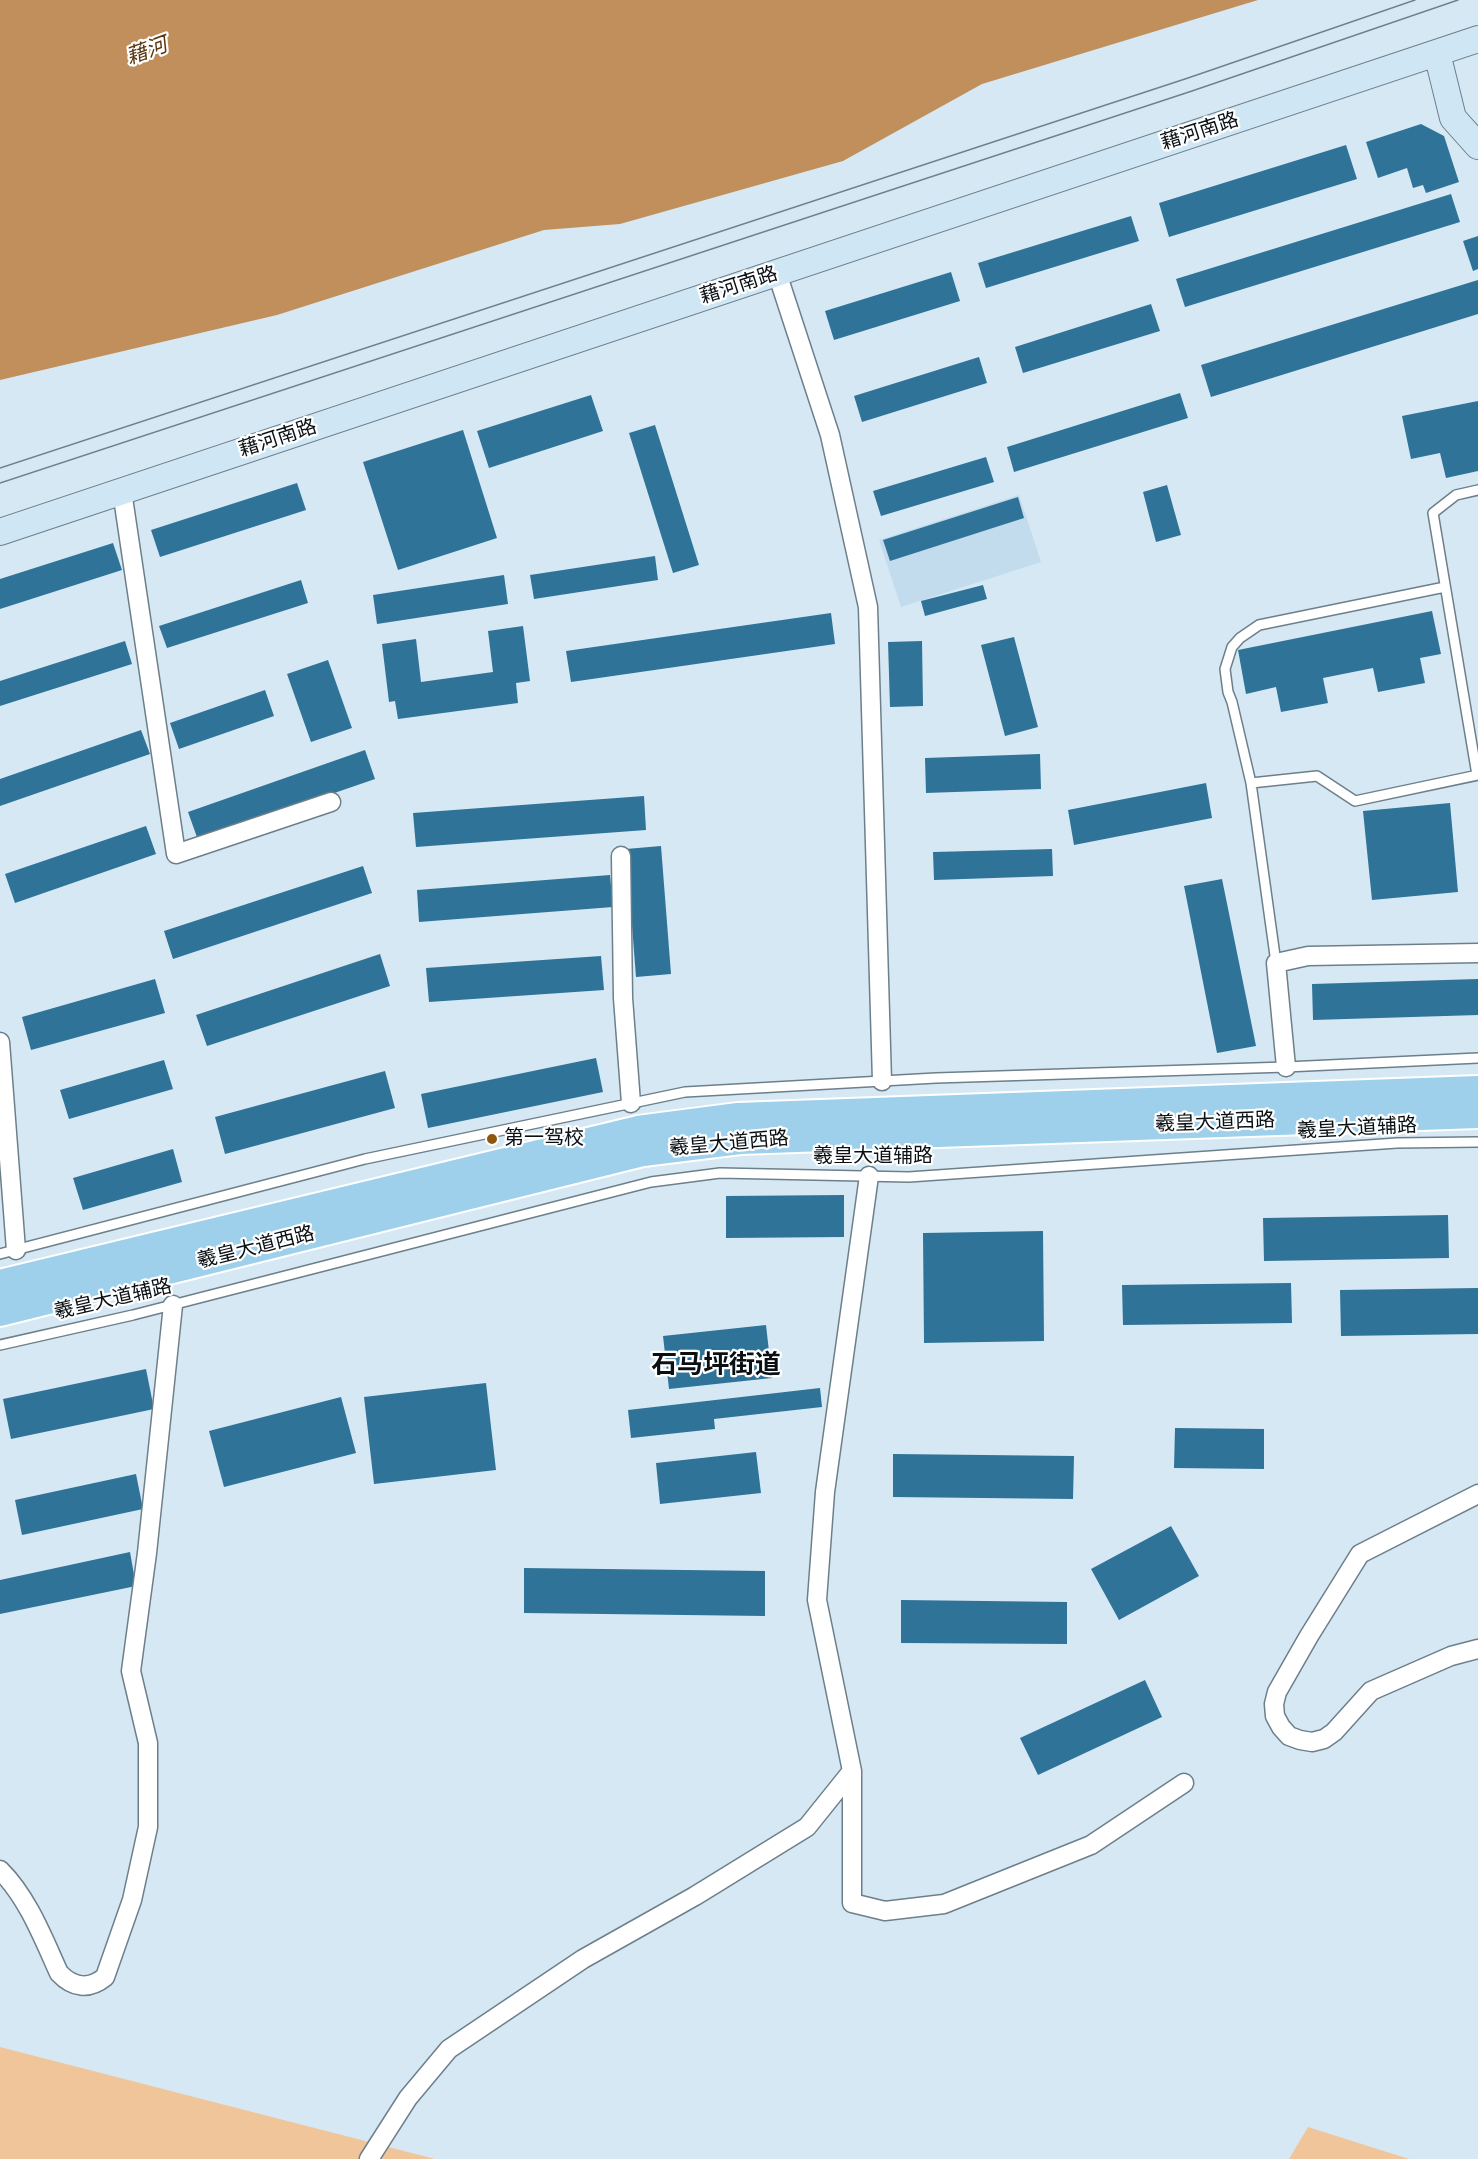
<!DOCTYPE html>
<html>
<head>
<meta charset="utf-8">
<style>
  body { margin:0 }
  canvas { display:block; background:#d5e8f4 }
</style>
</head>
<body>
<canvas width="1478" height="2159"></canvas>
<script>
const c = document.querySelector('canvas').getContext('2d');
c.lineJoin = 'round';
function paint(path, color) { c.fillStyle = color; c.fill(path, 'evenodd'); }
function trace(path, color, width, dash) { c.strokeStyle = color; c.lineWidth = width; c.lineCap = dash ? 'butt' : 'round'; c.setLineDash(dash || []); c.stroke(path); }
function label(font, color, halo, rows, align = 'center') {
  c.font = font + ' "DM Sans","Noto Sans SC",sans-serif'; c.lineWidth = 4.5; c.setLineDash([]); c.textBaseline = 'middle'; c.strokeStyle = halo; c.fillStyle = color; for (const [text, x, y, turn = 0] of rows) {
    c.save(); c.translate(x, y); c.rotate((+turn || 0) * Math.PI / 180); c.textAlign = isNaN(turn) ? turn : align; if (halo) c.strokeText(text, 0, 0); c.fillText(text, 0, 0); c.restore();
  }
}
paint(new Path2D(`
  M1019,495l22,67 -140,45 -22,-67z`), '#c2dced');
paint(new Path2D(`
  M0,2047l435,112h-435z
  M1308,2127l101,32h-120z`), '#f1c59a');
paint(new Path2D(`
  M0,0h1258l-276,84 -139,77 -223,63 -76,6 -267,85 -277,65z`), '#c08f5c');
paint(new Path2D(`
  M1421,124l23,12 15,46 -33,11 -3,-8 -10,3 -6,-20 -29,10 -12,-36z
  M1346,145l11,34 -188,58 -10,-34z
  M1451,194l9,28 -275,85 -9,-28z
  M1131,216l8,25 -153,47 -8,-25z
  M1478,236v33l-5,2 -10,-30z
  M951,272l9,29 -126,39 -9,-29z
  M1478,280v34l-267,83 -10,-32z
  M1151,304l9,27 -137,42 -8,-26z
  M979,357l8,26 -125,39 -8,-26z
  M1180,393l8,25 -174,54 -7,-25z
  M591,395l12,36 -114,37 -12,-37z
  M1478,401v70l-32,7 -6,-25 -29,6 -9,-43z
  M655,425l44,140 -26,8 -44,-140z
  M463,430l34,108 -99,32 -35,-108z
  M986,457l8,25 -113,34 -8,-25z
  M297,483l9,27 -146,47 -9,-27z
  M1167,485l14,50 -25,7 -13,-50z
  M1018,497l6,21 -134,43 -7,-21z
  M113,543l9,27 -122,39v-30z
  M655,556l3,24 -124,19 -4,-24z
  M504,575l4,29 -131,20 -4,-29z
  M301,580l7,23 -141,45 -8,-22z
  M983,585l4,14 -62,17 -4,-15z
  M1432,611l9,43 -21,4 5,25 -47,9 -5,-24 -50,10 5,25 -47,9 -5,-25 -30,7 -8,-44z
  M831,613l4,31 -264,38 -5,-31z
  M523,626l7,55 -14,2 2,20 -120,16 -3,-18 -6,1 -7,-58 34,-5 5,43 72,-10 -5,-41z
  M1014,637l24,90 -33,9 -24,-91z
  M125,641l7,23 -132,42v-25z
  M922,641l1,65 -33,1 -2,-65z
  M328,660l24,68 -41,14 -24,-68z
  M265,690l9,26 -95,33 -9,-26z
  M141,730l9,24 -150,52v-27z
  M365,750l10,29 -177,61 -10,-28z
  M1040,754l1,35 -115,4 -1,-35z
  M1206,783l6,35 -138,27 -6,-35z
  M644,796l2,34 -230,17 -3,-34z
  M1450,803l8,89 -86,8 -9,-89z
  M146,826l10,28 -141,49 -10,-29z
  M661,846l10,128 -35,3 -10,-128z
  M1052,849l1,27 -119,4 -1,-28z
  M363,866l9,27 -199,66 -9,-28z
  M610,875l3,32 -194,15 -2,-32z
  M1222,879l34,167 -39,7 -33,-167z
  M380,954l10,32 -183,60 -11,-31z
  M601,956l3,34 -175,12 -3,-34z
  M155,979l10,34 -134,37 -9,-33z
  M1478,979v36l-165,5 -1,-36z
  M596,1058l7,34 -175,36 -7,-34z
  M164,1060l9,29 -104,30 -9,-29z
  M385,1071l10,37 -170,46 -10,-37z
  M173,1149l9,33 -99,28 -10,-32z
  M844,1195v42l-118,1v-42z
  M1448,1215l1,43 -185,3 -1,-43z
  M1043,1231l1,110 -120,2 -1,-110z
  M1291,1283l1,40 -169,2 -1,-40z
  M1478,1288v46l-137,2 -1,-46z
  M766,1325l6,53 -103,11 -6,-53z
  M146,1369l8,40 -143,30 -8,-40z
  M486,1383l10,87 -122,14 -10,-87z
  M820,1388l2,19 -108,12 1,10 -84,9 -3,-28z
  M341,1397l15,56 -132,34 -15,-56z
  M1175,1428l89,1v40l-90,-1z
  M756,1452l5,41 -101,11 -4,-41z
  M893,1454l181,2 -1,43 -180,-2z
  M136,1474l7,35 -121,26 -7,-35z
  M1171,1526l28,50 -80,44 -28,-51z
  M130,1552l6,34 -136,28v-34z
  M524,1568l241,3v45l-241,-3z
  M901,1600l166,2v42l-166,-1z
  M1145,1680l17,37 -124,58 -18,-37z`), '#2f7398');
const service = new Path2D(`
  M1477,775l-44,-262 23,-18 22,-5
  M1251,783l-19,-81 -4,-10 -3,-23 7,-22 8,-9 19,-13 186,-38
  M1276,963l-25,-180 66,-7 38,25 123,-26
  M0,1254l365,-95 320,-67 251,-14 350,-11 192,-9
  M0,1345l133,-30 518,-133 69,-9 189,4 488,-34 81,-1`);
const minor = new Path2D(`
  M777,273l53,162 38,172 14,474
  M122,491l54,363 155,-52
  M621,856l2,142 8,105
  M0,1042l16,208
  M1286,1067l-10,-104 32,-7 170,-3
  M869,1176l-44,316 -8,108 35,171v132l33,8 59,-7 147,-59 93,-62
  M1478,1494l-118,60 -51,82 -32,56 -3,12 1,12 6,11 8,9 11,4 12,2 12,-3 10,-7 37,-41 80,-35 27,-7
  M0,1870c28,28 43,68 59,103 14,15 30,17 46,4l27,-77 16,-73v-84l-17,-72 16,-118 26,-248
  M369,2159l39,-61 41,-49 134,-90 112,-63 112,-69 45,-56`);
const secondary = new Path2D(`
  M1437,53l16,65 25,28
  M0,532l1478,-493`);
const primary = new Path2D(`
  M0,1284l638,-154 100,-13 740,-27
  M0,1312l643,-160 97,-12 738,-26`);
trace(service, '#6d7f8a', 12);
trace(minor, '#6d7f8a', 21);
trace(secondary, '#6d7f8a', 28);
trace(primary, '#fff', 32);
trace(service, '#fff', 9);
trace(minor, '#fff', 18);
trace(secondary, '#cfe7f5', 26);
trace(primary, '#9ed0ec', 28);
trace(new Path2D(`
  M0,468l1188,-390 227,-78
  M0,483l1192,-392 266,-91`), '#748089', 1.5);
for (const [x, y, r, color] of [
  [492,1139,6,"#8e570d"]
]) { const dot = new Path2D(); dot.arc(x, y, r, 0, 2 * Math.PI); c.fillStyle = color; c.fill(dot); trace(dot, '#fff', 2); }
label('20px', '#0a1014', '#fff', [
  ["藉河南路",1200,132,-18],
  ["藉河南路",739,286,-18],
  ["藉河南路",278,439,-18],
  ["羲皇大道西路",1215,1123,-2],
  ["羲皇大道辅路",1357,1129,-3],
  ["羲皇大道西路",729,1144,-5],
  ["羲皇大道辅路",873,1157],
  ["羲皇大道西路",256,1248,-14],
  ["羲皇大道辅路",113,1300,-13]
]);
label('20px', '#0a1014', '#fff', [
  ["第一驾校",504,1139]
], 'left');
label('italic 21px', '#58360e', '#fff', [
  ["藉河",147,52,-20]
]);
label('bold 26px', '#0a1014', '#fff', [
  ["石马坪街道",716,1366]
]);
</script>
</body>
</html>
